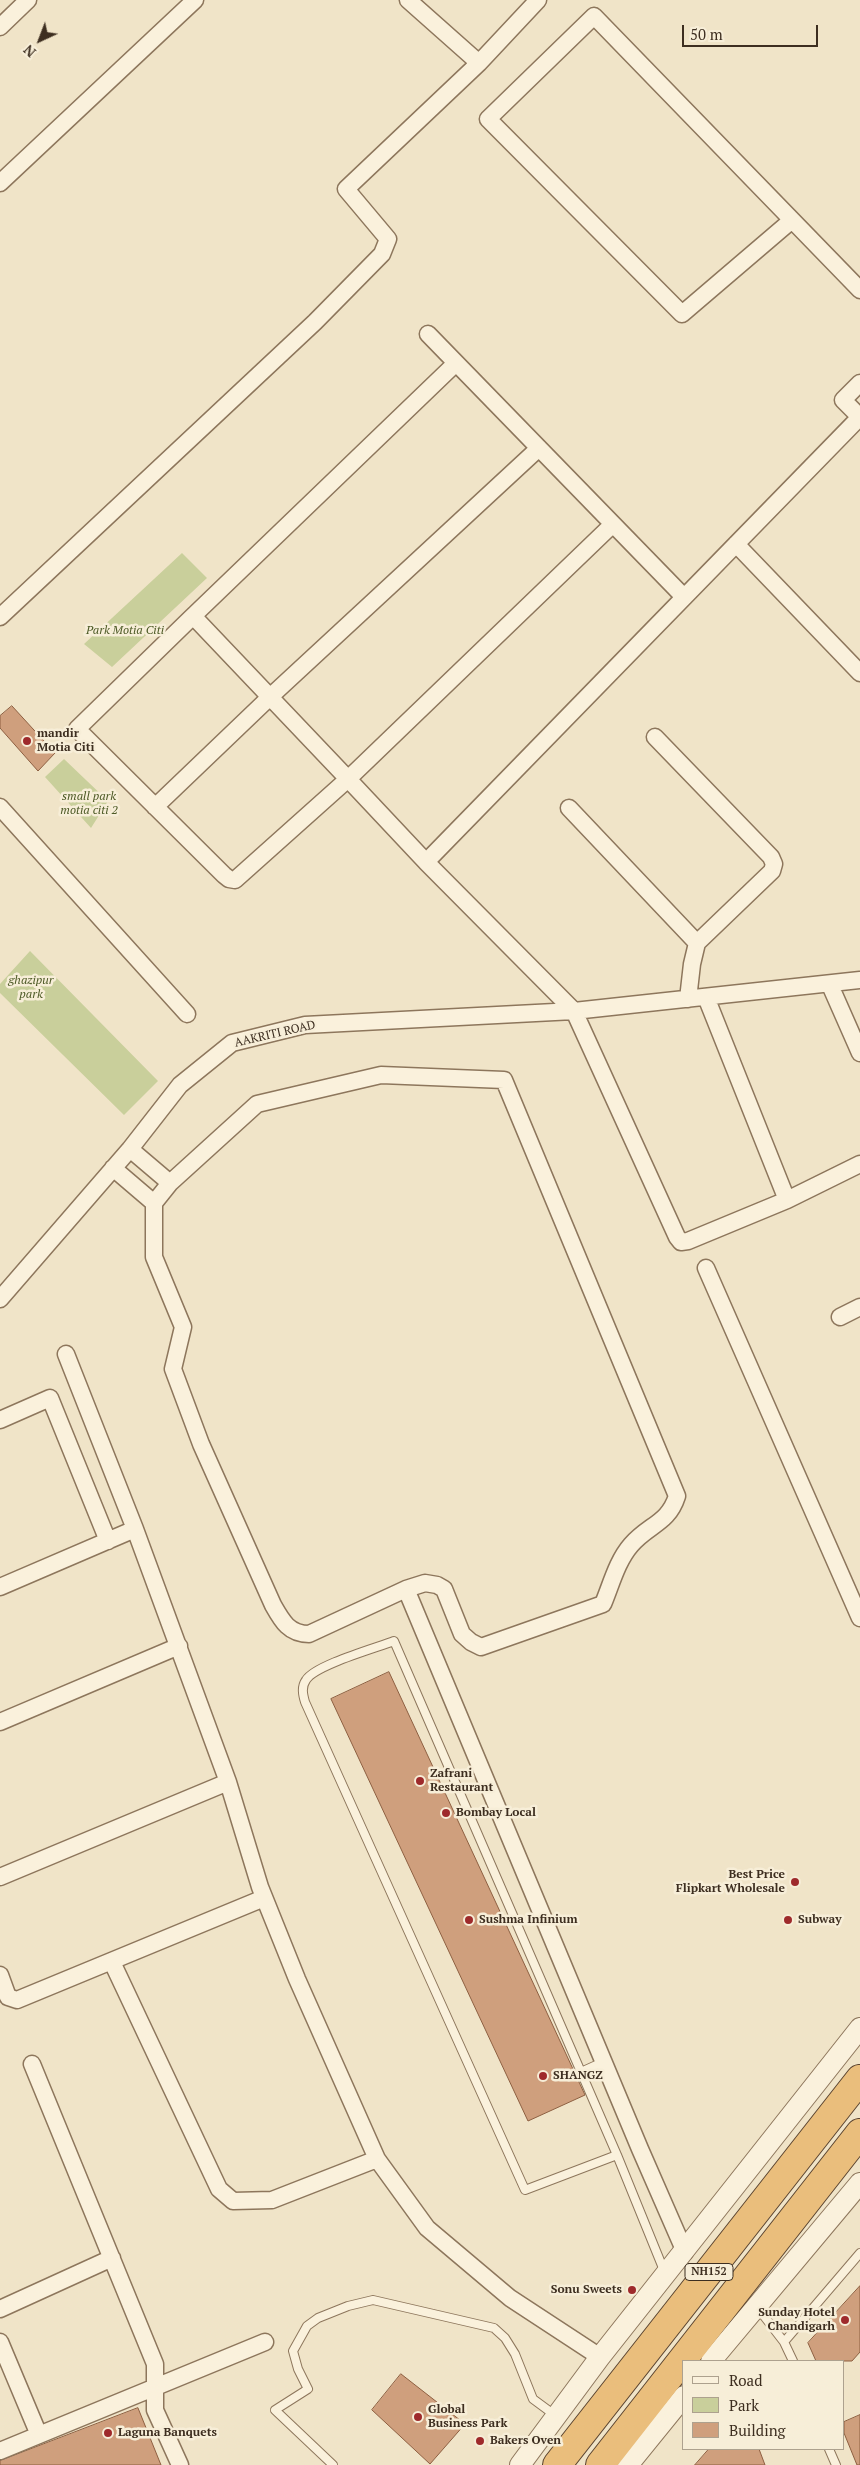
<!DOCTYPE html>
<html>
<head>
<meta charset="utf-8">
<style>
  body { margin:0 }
  #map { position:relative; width:860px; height:2465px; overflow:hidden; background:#f0e4c8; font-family:"PT Serif",serif }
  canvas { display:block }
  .legend { position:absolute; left:682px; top:2360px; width:162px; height:90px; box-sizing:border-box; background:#f7eed8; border:1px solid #ada18e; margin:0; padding:6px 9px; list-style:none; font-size:15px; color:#3d2e20 }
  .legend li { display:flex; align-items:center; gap:10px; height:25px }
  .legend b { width:25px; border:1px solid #ada18e }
  .north { position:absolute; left:15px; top:15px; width:50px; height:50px; -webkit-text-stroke:4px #f7eed8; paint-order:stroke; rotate:223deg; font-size:14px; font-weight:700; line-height:20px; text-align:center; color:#3d2e20 }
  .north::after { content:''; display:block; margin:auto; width:18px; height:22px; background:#3d2e20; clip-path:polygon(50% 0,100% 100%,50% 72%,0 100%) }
  .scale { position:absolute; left:682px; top:25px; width:136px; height:22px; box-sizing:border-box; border:2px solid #3d2e20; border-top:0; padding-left:6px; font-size:15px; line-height:18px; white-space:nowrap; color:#3d2e20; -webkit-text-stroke:4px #f7eed8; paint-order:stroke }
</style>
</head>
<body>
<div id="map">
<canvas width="860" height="2465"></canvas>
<ul class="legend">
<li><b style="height:6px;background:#faf1dc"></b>Road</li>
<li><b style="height:14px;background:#c9cf9b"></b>Park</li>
<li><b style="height:14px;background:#cf9f7d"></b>Building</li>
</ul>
<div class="north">N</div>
<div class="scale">50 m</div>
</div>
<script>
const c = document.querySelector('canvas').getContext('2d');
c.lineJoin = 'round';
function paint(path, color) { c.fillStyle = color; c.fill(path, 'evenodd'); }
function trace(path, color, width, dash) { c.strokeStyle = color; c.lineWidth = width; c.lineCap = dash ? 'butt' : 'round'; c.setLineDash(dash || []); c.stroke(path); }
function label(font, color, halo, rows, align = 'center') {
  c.font = font + ' "PT Serif",serif'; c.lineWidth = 5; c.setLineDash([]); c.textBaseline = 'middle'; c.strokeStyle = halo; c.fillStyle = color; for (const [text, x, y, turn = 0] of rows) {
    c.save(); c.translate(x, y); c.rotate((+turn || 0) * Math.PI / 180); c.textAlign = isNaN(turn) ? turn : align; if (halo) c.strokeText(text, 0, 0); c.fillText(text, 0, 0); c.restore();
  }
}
paint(new Path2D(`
  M182,553l25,25 -95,89 -28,-23z
  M64,759l44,42 -17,27 -46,-51z
  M30,951l128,130 -34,34 -124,-122v-9z`), '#c9cf9b');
const building = new Path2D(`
  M12,706l43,47 -17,18 -38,-43v-12z
  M389,1672l196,423 -57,26 -197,-422z
  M860,2286v66l-8,9h-36l-8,-18z
  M401,2374l64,50 -35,40 -58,-54z
  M138,2408l23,57h-161v-4z
  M860,2415v50h-3l-13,-32v-11z
  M709,2449h50l6,16h-70z`);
paint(building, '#cf9f7d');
trace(building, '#8d5f41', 1);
const service = new Path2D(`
  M581,2072l22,-10
  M617,2155l-223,-514c-18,7 -79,24 -88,39 -5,7 -3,15 -1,22l220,488 92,-35 48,118
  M757,2307l27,35 9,19
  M784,2342l76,-89
  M829,2449l7,16
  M333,2465l-58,-55 33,-21 -10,-20 -5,-18 14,-25 11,-8 30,-12 25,-6 121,28 11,10 10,16 18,45 23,17`);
const minor = new Path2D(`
  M408,0l71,63
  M0,27l28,-27
  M0,183l195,-183
  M792,220l-110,94 -194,-195 106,-103 266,274
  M428,334l256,263
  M860,383l-17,17 17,17 -434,445 148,149 286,-31
  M736,544l124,129
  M193,616l-116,113 147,146 5,4 6,1 113,-101 -155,-163 263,-253
  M0,617l315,-295 67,-68 6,-15 -42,-50 133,-126 59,-63
  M655,737l116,120 3,7 -2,7 -75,72 -5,21 -4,35
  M0,807l187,207
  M155,807l116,-111 268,-248
  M569,808l128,135
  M426,862l-78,-83 265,-255
  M830,985l30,68
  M706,997l81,203
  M381,1075l123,5 173,416c-9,28 -28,28 -46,49 -14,16 -20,40 -28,59l-122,43 -10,-5 -9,-8 -18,-45 -7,-4 -12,-2 -19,6 -97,45c-20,0 -27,-13 -36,-29l-72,-161 -28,-75 10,-42 -29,-70v-54l16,-20 87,-79z
  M130,1149l40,34
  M113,1168l41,35
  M706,1268l154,350
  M0,1299l130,-150 50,-64 52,-42 73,-18 269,-14 103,226 4,5 7,-1 99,-41 73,-36
  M840,1317l20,-10
  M66,1354l69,175 93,253 32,105 37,92 80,180 50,69 83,70 90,59
  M0,1420l50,-22 58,143
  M0,1587l135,-58
  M406,1589l234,560 45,103
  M0,1722l179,-76
  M0,1877l228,-95
  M112,1962l107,227 14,12 39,-1 105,-41
  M0,1975l8,22 9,3 247,-102
  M32,2064l123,300v46l25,55
  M0,2309l112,-51
  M0,2342l39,93
  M0,2451l265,-109`);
const tertiary = new Path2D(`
  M711,2361l149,-178
  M520,2465l80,-108 260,-329
  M628,2465l56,-69`);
const trunk = new Path2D(`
  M557,2465l303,-386
  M600,2465l260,-332`);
trace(service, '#8d765c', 10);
trace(minor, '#8d765c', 19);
trace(tertiary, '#8d765c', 22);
trace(trunk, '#5b4430', 30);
trace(service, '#faf1dc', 8);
trace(minor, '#faf1dc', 16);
trace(tertiary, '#faf1dc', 20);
trace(trunk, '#eabe7c', 28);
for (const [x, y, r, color] of [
  [27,741,5,"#9e2a2b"],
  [420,1781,5,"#9e2a2b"],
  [446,1813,5,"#9e2a2b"],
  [795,1882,5,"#9e2a2b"],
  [469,1920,5,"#9e2a2b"],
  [788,1920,5,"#9e2a2b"],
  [543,2076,5,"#9e2a2b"],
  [632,2290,5,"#9e2a2b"],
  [845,2320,5,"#9e2a2b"],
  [418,2417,5,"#9e2a2b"],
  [108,2433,5,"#9e2a2b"],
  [480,2441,5,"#9e2a2b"]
]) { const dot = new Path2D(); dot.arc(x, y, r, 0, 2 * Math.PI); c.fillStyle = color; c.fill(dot); trace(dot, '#f7eed8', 2); }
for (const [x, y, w] of [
  [709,2272,48]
]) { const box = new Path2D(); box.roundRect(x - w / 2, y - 8.5, w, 17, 4); c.fillStyle = '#f7eed8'; c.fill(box); trace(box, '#3d2e20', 1); }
label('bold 11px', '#3d2e20', null, [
  ["NH152",709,2272]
]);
label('italic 12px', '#4d5a26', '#f7eed8', [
  ["Park Motia Citi",125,631],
  ["small park",89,797],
  ["motia citi 2",89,811],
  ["ghazipur",31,981],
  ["park",31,995]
]);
label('bold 12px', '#3d2e20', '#f7eed8', [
  ["mandir",37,734],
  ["Motia Citi",37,748],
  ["Zafrani",430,1774],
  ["Restaurant",430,1788],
  ["Bombay Local",456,1813],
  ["Best Price",785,1875,"right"],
  ["Flipkart Wholesale",785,1889,"right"],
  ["Sushma Infinium",479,1920],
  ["Subway",798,1920],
  ["SHANGZ",553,2076],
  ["Sonu Sweets",622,2290,"right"],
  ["Sunday Hotel",835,2313,"right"],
  ["Chandigarh",835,2327,"right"],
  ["Global",428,2410],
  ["Business Park",428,2424],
  ["Laguna Banquets",118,2433],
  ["Bakers Oven",490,2441]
], 'left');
label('12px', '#3d2e20', '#f7eed8', [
  ["AAKRITI ROAD",275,1034,-13]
]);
</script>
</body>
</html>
